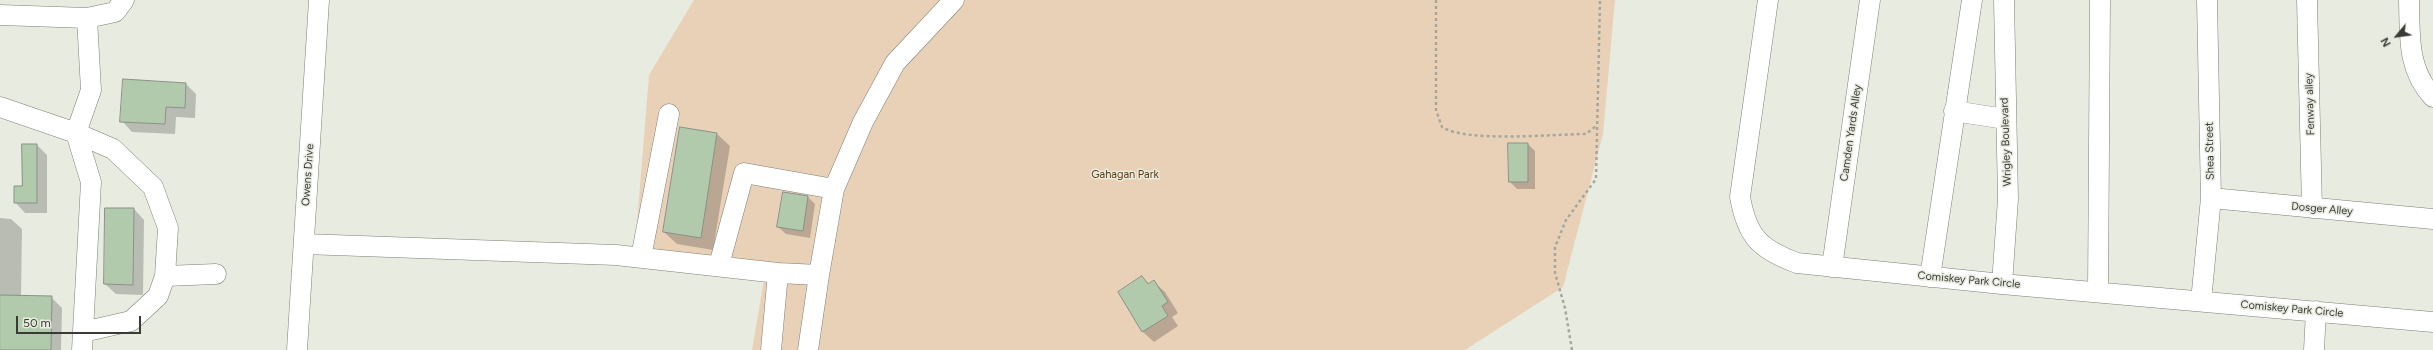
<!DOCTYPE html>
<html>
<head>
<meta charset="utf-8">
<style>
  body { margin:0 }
  #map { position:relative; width:2433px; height:350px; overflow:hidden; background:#e8ebe0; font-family:Figtree,sans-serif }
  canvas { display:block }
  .north { position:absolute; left:2377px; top:16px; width:40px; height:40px; -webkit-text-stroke:3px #e8ebe0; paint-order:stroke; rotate:241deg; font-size:11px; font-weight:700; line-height:16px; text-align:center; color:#3a3b37 }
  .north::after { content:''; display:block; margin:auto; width:14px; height:18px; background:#3a3b37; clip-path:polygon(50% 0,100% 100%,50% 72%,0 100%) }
  .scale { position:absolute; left:16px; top:316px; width:125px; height:18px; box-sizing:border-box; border:2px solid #3a3b37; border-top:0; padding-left:5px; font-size:12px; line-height:14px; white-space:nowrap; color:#3a3b37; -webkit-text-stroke:3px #e8ebe0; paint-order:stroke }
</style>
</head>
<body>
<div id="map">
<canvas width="2433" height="350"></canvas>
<div class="north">N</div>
<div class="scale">50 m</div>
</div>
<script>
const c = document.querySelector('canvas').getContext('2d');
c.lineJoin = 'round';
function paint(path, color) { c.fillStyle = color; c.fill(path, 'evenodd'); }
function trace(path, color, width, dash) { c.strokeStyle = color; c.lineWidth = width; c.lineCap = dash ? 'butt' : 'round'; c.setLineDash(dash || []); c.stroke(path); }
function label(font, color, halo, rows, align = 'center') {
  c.font = font + ' Figtree,sans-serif'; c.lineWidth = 3; c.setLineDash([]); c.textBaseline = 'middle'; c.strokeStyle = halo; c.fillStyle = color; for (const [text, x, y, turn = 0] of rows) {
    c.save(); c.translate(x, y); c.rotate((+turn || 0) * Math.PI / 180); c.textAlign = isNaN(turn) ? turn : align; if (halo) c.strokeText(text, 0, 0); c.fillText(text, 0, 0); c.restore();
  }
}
paint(new Path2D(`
  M694,0h921l-12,134 -40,153 -98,63h-713l13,-76 -131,-13 15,-186z`), '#e9d1b8');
paint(new Path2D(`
  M186,84l10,10 -1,24 -19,-1 -1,17 -43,-2 -10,-11z
  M717,134l13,12 -17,104 -36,-6 -13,-12z
  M1528,144l7,7v38h-18l-7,-7z
  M37,145l10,10v58h-22l-10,-11 8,-15z
  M808,197l7,7 -5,34 -24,-4 -8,-7z
  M134,209l10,11 -1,75 -27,-1 -11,-10z
  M0,218l11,1 11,10 -1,68h30l11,11 -1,42h-61z
  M1142,277l8,8 4,-3 11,10 13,21 -6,4 6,9 -24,16 -11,-10 -24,-40z`), '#0003');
const building = new Path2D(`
  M123,79l63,4 -1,25 -19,-1 -1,17 -45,-2z
  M680,127l37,6 -16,105 -38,-6z
  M1508,143h20v39h-19z
  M22,144h15v59h-23v-17h8z
  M783,192l25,4 -5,35 -26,-4z
  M105,208h29l-1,77 -29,-1z
  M1142,276l6,8 6,-4 14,22 -6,4 6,10 -26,16 -24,-40z
  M0,295l52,1 -1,54h-51z`);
paint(building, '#b2caac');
trace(building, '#8b9189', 1);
const minor = new Path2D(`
  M124,0l-9,12 -28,6 4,72 -15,43 37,16 40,38 15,41 -3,48
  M1768,0l-28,197c7,39 19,52 57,66l205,21 431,38
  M2307,0l5,208
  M2409,0c1,36 -2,69 24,97
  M0,15l87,3
  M0,107l76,26 15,49 -9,168
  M1954,111l51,8
  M2211,198l222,21
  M304,244l312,11 162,18
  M641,257l28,-143
  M719,265l25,-92 90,16
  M1832,267l38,-267
  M1930,277l42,-277
  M2002,284l6,-85 -4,-199
  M2098,292l2,-292
  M2201,301l10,-103 -4,-198
  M83,332l48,-11 27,-25 7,-20 51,-2
  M297,350l22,-350
  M771,350l7,-77 41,2 15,-86 29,-67 32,-59 59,-63
  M808,350l11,-75
  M2314,350l2,-39`);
trace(minor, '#7d7f75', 21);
trace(new Path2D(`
  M1436,0v110l6,17c25,16 111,7 144,7l10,-8
  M1572,350l-7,-42 -10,-35v-26l11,-27 30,-41 4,-179`), '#a5a79f', 2.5, [3, 3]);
trace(minor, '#fff', 20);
label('11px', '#3a3b37', '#e8ebe0', [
  ["Fenway alley",2310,104,-92],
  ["Camden Yards Alley",1851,133,-82],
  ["Wrigley Boulevard",2006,142,-92],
  ["Shea Street",2210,151,-91],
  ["Owens Drive",308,175,-86],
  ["Dosger Alley",2322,209,5],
  ["Comiskey Park Circle",1969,280,5],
  ["Comiskey Park Circle",2292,309,5]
]);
label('11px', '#5f3b0a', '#e8ebe0', [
  ["Gahagan Park",1125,175]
]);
</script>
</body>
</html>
